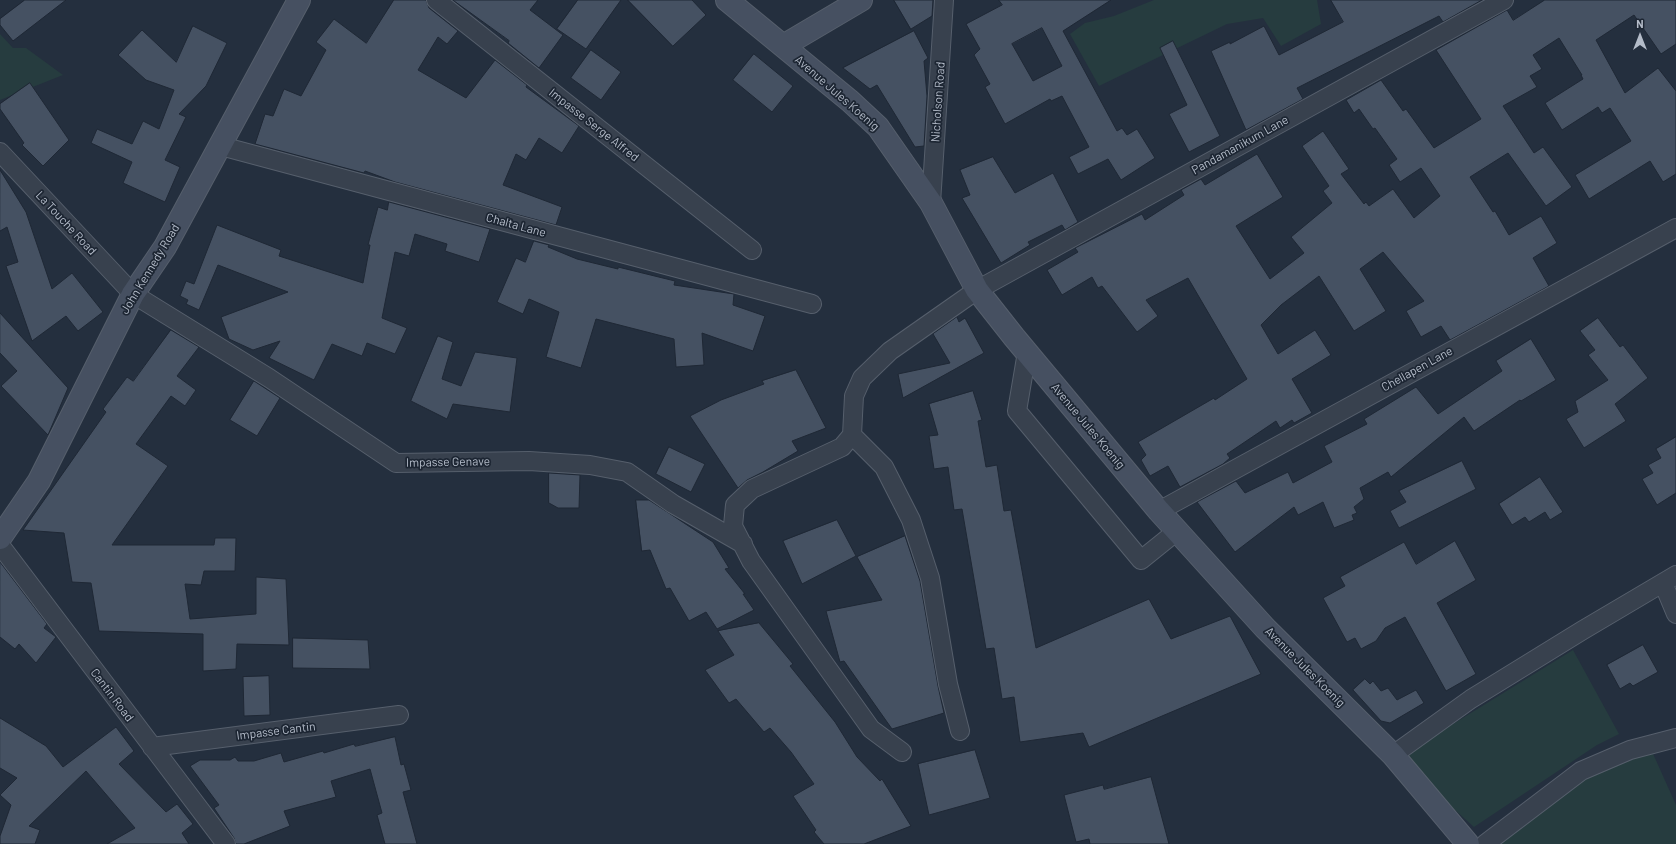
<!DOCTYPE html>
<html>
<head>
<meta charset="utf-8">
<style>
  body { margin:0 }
  #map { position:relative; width:1676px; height:844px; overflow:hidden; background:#242f3e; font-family:Barlow,sans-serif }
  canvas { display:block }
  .north { position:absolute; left:1620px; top:16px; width:40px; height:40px; -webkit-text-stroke:3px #1d2633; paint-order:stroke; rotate:0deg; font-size:11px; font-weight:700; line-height:16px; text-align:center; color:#b4bcc9 }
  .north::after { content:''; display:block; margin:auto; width:14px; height:18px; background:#b4bcc9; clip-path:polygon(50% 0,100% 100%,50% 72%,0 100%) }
</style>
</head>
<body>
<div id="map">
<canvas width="1676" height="844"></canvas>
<div class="north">N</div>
</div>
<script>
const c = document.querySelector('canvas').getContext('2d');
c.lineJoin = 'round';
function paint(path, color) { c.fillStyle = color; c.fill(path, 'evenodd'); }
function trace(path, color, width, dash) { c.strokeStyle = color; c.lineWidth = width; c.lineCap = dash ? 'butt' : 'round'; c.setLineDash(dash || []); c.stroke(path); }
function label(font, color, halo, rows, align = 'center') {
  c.font = font + ' Barlow,sans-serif'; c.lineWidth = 3.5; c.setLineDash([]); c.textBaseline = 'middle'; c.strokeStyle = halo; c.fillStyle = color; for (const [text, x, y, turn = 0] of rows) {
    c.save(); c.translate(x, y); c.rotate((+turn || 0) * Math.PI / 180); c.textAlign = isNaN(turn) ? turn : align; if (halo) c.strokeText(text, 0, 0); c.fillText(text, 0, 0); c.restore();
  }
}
paint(new Path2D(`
  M1154,0h163l4,24 -40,22 -18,-28 -36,6 -128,62 -29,-52 15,-11 29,-7z
  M0,34l13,14h13l37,27 -63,25z
  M1573,650l46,84 -22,11 -123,82 -37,-33 -31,-41z
  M1650,747l26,58v39h-179l80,-58 14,-15z`), '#263c3f');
const building = new Path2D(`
  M25,0h41l-53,41 -13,-16v-6z
  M394,0h32l3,8 29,23 -11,13 -9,-7 -20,33 48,28 29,-38 32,25 -1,2 53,39 -17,27 -23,-15 -13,22 -10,-6 -13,31 59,22 -6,18 -161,-43 -30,-11 -1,2 -109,-29 10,-30 8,2 11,-27 17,7 25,-46 -10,-8 18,-23 32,24z
  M453,0h85l-8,10 33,25 -24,33 -31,-25 1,-2z
  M578,0h43l-35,49 -29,-20z
  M628,0h64l14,15 -33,31z
  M894,0h39l-1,16 -21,13z
  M999,0h112l-48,31 54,100 5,-3 5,7 10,-6 18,29 -34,22 -13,-21 -30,15 -9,-17 20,-10 -27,-51 -11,5 -1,-2 -45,25 -20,-37 5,-3 -16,-29 6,-6 -14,-25 36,-19zM1042,28l20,38 -29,15 -21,-37z
  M1331,0h151l-39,22 -4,-6 -142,72 6,11 -57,31 -35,-79 19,-9v2l34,-18 15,29 64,-33z
  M1545,0h131v44l-15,10 -27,-39 -38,25 29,53 33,-25 18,23v83l-13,8 -13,-21 -61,38 -14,-24 56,-34 -21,-33 -8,5 -4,-6 -36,23 -17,-27 38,-24 -2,-4h1l-23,-37 -26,17 9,14 -12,7 7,11 -34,19 31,47 9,-6 29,40 -26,19 -38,-53 -38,24 23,35 2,-1 14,24 32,-19 16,27 -24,15 16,28 -99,54 -9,-14 -20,11 -15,-26 18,-10 -41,-49 -23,17 26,42 -32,20 -35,-55 -38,29 -20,20 17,29 37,-24 16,25 -39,24 20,34 -18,10 -2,-3 -12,8 -4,-7 -49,33 3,4 -7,6 -43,23 -12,-21 -18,10 -9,-16 5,-5 -8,-13 76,-44 1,2 32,-21 -59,-101 -42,22 12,16 -21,16 -35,-46 -4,2 -6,-11 -30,18 -15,-25 31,-18 -3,-4 67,-34 3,6 39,-25 -3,-5 20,-11 4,6 52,-31 26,43 -47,29 34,53 34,-26 -13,-16 41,-34 -9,-12 6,-5 -27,-40 21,-15 26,38 -8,5 23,30 2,-2 3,4 24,-17 21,29 26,-22 -19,-28 -21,14 -11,-17 8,-6 -22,-31 -2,1 -14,-20 -5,4 -8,-13 35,-20 22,31 3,-2 28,39 47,-29 -45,-69 71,-40 6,10z
  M193,26l34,17 -21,43 -27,28 7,3 -21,43 15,7 -15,35 -42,-19 9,-21 -41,-19 6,-14 35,15 11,-23 16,8 15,-39 -28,-10 -28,-25 24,-25 34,32z
  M914,31l14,27 -4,3 3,35 -3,50 -9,1 -38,-62 -7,4 -27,-21z
  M1173,41l47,95 -31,16 -20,-38 18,-9 -27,-57z
  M591,50l30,22 -20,28 -30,-22z
  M754,54l39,32 -21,26 -39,-32z
  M30,83l39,57 -26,26 -21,-21 2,-2 -24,-34v-5z
  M993,157l22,36 38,-20 25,49 -13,8 -3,-5 -34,17 2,3 -29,18 -39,-65 8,-3 -10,-25z
  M0,170l26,42 26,77 20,-16 31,39 -25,19 -12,-15 -34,25 -26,-75 12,-4 -11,-35 -7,4z
  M389,202l101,27 -11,33 -34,-11 2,-7 -32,-10 -6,22 -14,-4 -13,66 25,10 -12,26 -28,-11 -5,13 -30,-12 -18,36 -45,-22 11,-17 -27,9 -24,-11 -8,-22 67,-25 -70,-27 -19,45 -13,-6 2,-4 -8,-4 6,-15 8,3 23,-59 64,25 -2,6 84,27 7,-38h-2l10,-38 9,3z
  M534,241l15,4 -1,2 29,12 41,10v-2l57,14 -1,4 60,9 -1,11 32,11 -12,35 -51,-18 2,32 -28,2 -2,-28 -78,-20 -15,49 -35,-11 13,-45 -30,-13 -6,15 -26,-12 19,-44 9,4z
  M0,313l68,75 -20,47 -47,-49 16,-15 -17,-18z
  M957,317l2,5 6,-4 19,35 -81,45 -5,-24 52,-11 -17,-29z
  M1598,318l22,29 3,-2 25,33 -33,26 11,17 -42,27 -18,-29 12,-7 -3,-11 33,-21 -20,-25 7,-5 -15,-19z
  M171,330l28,17 -22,29 19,14 -11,16 -14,-10 -35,48 32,22 -56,79h102l1,-7h21l-1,33h-31l-3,14 -16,-1 5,35 66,-5v-37l30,2 3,66 -52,-1 -1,25 -33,2v-37l-104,-3 -8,-48 -19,-1 -8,-49 -41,-3 83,-118 -3,-3 24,-32 6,4z
  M438,336l15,6 -11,37 19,7 14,-34 42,6 -7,54 -57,-8 -6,15 -36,-18z
  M1531,339l25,41 -35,21 -1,-1 -46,31 -10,-14 -73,60 -3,-5 -28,16 4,11 -10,8 3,6 -5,2 2,5 -20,8 -11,-26 -25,13 -4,-8 -59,45 -38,-50 39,-21 9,12 43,-21 5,11 39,-21 -8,-16 43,-22 -3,-5 52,-32 22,27 64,-43 -6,-10z
  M796,370l30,58 -34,13 6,10 -35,21 -16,8 -9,8 -48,-72 31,-16 43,-16 -2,-3z
  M254,381l26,17 -23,38 -27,-16z
  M973,391l9,29 -4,1 8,46 11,-2 7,46 7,-1 25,138 113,-49 22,40 59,-23 31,58 -172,73 -6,-14 -63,9 -6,-45 -12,2 -8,-51 -8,1 -24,-140 -8,1 -6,-43 -14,2 -5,-33 9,-1 -9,-31z
  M1676,437v56l-19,12 -15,-26 11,-6 -5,-8 13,-7 -5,-9z
  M669,447l36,17 -14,28 -35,-18z
  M1462,461l14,28 -77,39 -9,-17 16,-9 -7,-11z
  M549,473l31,2 -1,33h-21l-9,-5z
  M1540,477l23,35 -13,8 -5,-8 -16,10 -4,-5 -13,8 -13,-21z
  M636,500h13l64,42 16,26 -4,1 20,25h-2l11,16 -37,19 -11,-17 -17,9 -19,-33 -4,1 -16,-39 -8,1z
  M837,520l19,36 -54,28 -19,-43z
  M905,536l15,45 18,105 6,27 -52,16 -48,-68 -4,1 -14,-51 56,-11 -25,-43z
  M1455,541l21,39 -39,23 39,71 -30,17 -41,-74 -20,11 -9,13 -15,8 -6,-11 -8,4 -24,-44 22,-12 -5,-9 64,-35 12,22z
  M0,562l47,62 -3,4 12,9 -20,26 -17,-19 -4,5 -15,-12z
  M759,623l34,41 -3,2 45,56 22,35 23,24 2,-2 29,47 -47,18h-40l-10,-12 2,-2 -23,-34 21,-12 -23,-32 -21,-24 -6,4 -28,-33 -7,4 -24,-33 29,-15 -16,-24z
  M293,638l75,2 2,29 -77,-1z
  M1643,645l15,27 -25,14 -3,-3 -10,6 -13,-24z
  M269,676l1,39 -26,1 -1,-39z
  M1365,679l5,5 3,-3 8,10 7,-3 9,12 19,-10 8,13 -34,20 -9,-2 -28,-31z
  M0,718l46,28 17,21 53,-40 18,24 -15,13 47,48 11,-8 16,20 -11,9 7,11h-82l28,-16 -49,-57 -57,55 11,4 -5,14h-35v-8l11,-31 -11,-10 17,-17 -17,-10z
  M395,737l6,28 3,-1 7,26 -8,2 14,52h-32l-8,-29 5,-2 -12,-44 -39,12 5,16 -52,14 6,15 -46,18h-8l-2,-6 -20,-30 5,-3 -29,-39 10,-6h30l5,-3 3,4h16l27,-8 3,9 39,-11 1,2 30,-9 1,2z
  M975,750l15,48 -61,17 -11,-51z
  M1151,777l18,67h-79l-1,-5 -13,3 -12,-47 39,-10 1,4z`);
paint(building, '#455162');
trace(building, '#1f2835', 1);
const street = new Path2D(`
  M436,0l316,250
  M221,146l591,158
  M0,152l133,142 136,84 127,85 133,-2 61,4 37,7 46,32 70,40
  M931,203l13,-203
  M1027,352l-10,59 124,149 36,-29
  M852,435l32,32 27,53 19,58 18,106 12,47
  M1159,511l517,-283
  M0,545l226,299
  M1663,583l13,31
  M152,747l247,-32
  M902,752l-31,-23 -120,-168 -18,-35 2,-21 17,-16 90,-42 10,-12 2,-39 8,-18 28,-27 87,-61 527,-290
  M1393,755l78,-56 112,-69 93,-55
  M1485,844l96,-73 49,-21 46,-12`);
const secondary = new Path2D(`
  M727,0l123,101 28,26 53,76 46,87 37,47 145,174 106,117 128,127 75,89
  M783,46l78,-46
  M0,538l39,-57 94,-187 32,-47 134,-247`);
trace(street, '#565f6c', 20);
trace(secondary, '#565f6c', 24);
trace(street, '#38414e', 18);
trace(secondary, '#465061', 22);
label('12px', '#b4bcc9', '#1d2633', [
  ["Avenue Jules Koenig",837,93,41],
  ["Nicholson Road",938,102,-86],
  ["Impasse Serge Alfred",594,125,38],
  ["Pandamanikum Lane",1240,145,-29],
  ["La Touche Road",66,223,47],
  ["Chalta Lane",516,225,15],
  ["John Kennedy Road",150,269,-59],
  ["Chellapen Lane",1417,369,-29],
  ["Avenue Jules Koenig",1088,426,50],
  ["Impasse Genave",448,462,-1],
  ["Avenue Jules Koenig",1305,667,45],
  ["Cantin Road",112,695,53],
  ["Impasse Cantin",276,731,-7]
]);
</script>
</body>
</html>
